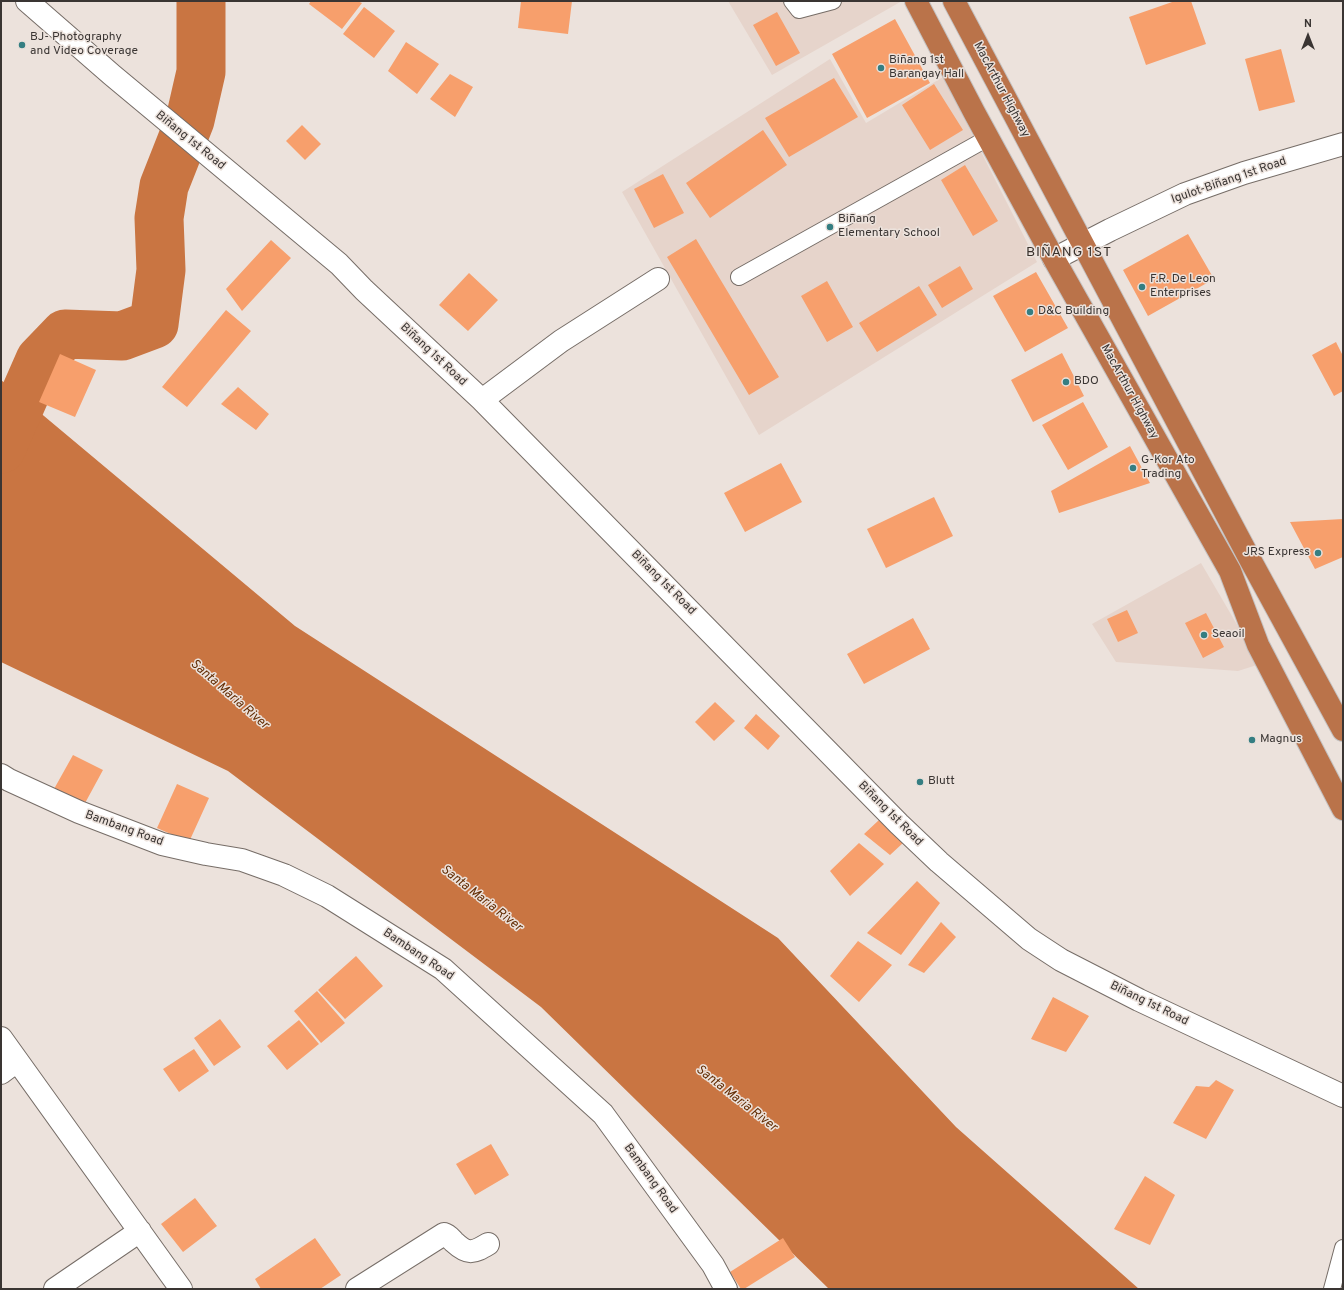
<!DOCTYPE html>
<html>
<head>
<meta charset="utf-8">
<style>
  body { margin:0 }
  #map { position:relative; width:1344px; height:1290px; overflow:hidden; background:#ece2dc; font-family:Overpass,sans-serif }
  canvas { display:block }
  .frame { position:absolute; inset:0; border:2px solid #3a3533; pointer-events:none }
  .north { position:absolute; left:1288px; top:16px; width:40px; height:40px; -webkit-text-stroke:3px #ece2dc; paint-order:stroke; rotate:0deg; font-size:11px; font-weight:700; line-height:16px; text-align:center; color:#3a3533 }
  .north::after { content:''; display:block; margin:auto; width:14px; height:18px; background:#3a3533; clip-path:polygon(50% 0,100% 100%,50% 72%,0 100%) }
</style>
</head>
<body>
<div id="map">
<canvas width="1344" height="1290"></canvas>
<div class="frame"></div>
<div class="north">N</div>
</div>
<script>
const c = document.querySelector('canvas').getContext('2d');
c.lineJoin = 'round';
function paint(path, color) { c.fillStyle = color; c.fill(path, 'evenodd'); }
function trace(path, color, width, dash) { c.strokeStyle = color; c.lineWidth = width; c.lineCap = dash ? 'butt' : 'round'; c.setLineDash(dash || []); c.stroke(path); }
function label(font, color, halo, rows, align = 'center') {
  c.font = font + ' Overpass,sans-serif'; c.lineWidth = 3; c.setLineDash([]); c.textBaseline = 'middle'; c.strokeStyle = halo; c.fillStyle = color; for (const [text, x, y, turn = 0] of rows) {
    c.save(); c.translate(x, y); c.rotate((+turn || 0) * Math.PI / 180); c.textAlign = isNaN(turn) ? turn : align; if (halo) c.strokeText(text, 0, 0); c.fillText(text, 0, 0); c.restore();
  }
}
paint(new Path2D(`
  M728,1h174l-130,74z
  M830,59l36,64 77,-46 94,185 -278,173 -137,-243z
  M1201,563l59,101 -22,7 -122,-9 -24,-38z`), '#e6d4cb');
paint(new Path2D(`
  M1,380l294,246 483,312 178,189 183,162h-310l-288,-282 -313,-236 -227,-109z`), '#c97542');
trace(new Path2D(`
  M1,449l39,-89 25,-26 57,2 32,-12 7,-54 -2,-52 5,-32 26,-66 11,-48v-71`), '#c97542', 49);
paint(new Path2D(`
  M311,1h46l5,2 -20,26 -33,-25z
  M521,1h51l-4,33 -50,-6z
  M1175,1h16l15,43 -60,21 -17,-48z
  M364,7l31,24 -21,27 -31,-24z
  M777,12l23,41 -24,13 -23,-41z
  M895,19l35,64 -63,35 -35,-64z
  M406,42l33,22 -22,30 -29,-23z
  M1281,49l14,53 -36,9 -14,-52z
  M450,74l23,13 -18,30 -25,-18z
  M834,78l24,39 -69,40 -24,-39z
  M934,84l29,46 -33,20 -28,-45z
  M302,125l19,19 -16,16 -19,-19z
  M763,130l24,35 -77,53 -24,-35z
  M965,165l33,56 -25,15 -32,-56z
  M663,174l21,39 -30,15 -20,-39z
  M1188,234l26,45 -66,37 -25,-46z
  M696,239l83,138 -30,18 -82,-138z
  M271,240l20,18 -49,53 -16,-22z
  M960,266l13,23 -31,19 -14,-23z
  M1036,272l32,56 -43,24 -32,-56z
  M469,273l29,27 -30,31 -29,-26z
  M827,281l26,46 -26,15 -26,-46z
  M919,286l18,29 -60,37 -18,-29z
  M226,310l25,21 -64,76 -25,-20z
  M1336,342l7,14v35l-9,5 -22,-41z
  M1062,353l22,43 -51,26 -22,-42z
  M60,354l36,16 -21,47 -36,-15z
  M238,387l31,27 -13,16 -35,-26z
  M1083,402l25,45 -40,23 -26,-45z
  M1130,446l20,37 -91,30 -8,-22z
  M781,463l21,39 -57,30 -21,-39z
  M934,497l19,39 -67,32 -19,-39z
  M1343,519v38l-28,12 -25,-47z
  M1127,610l11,23 -20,9 -11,-23z
  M1206,613l18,34 -21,11 -18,-35z
  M913,618l17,31 -66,35 -17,-30z
  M715,702l20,19 -21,20 -19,-19z
  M756,714l24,22 -12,14 -24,-22z
  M73,755l30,15 -19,35 -30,-16z
  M177,784l32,14 -20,44 -32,-14z
  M879,820l24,23 -13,12 -26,-21z
  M859,843l25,21 -34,32 -20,-25z
  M917,881l23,22 -39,52 -34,-22z
  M941,922l15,15 -32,36 -16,-8z
  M858,941l34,24 -33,37 -29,-26z
  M356,956l27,30 -38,33 -27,-29z
  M317,991l28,32 -24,20 -27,-32z
  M1053,997l36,19 -23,36 -35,-13z
  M220,1019l21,28 -27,19 -20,-28z
  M299,1020l20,24 -32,26 -20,-24z
  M194,1049l15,22 -30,21 -16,-23z
  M1216,1080l18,10 -28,49 -33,-16 23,-37 13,1z
  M491,1144l18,31 -34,20 -19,-31z
  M1145,1176l30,19 -25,50 -36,-16z
  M195,1198l22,28 -34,26 -22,-28z
  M315,1238l26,37 -21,14h-59l-6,-10z
  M783,1238l12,19 -51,32h-3l-11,-17z`), '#f79f6c');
const lane = new Path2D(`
  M792,1l7,9 34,-9
  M739,277l249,-139
  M1332,1289l11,-41`);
const street = new Path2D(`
  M27,1l85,74 227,189 25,26 118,110 417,424 40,38 90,77 32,21 78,40 204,96
  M1054,259l56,-29 75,-36 59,-21 99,-29
  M482,400l79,-59 97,-62
  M1,775l8,5 70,32 83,32 44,10 36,6 42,15 43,21 116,73 160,145 110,151 13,24
  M1,1038l180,251
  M1,1073l16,-12
  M55,1289l85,-58
  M357,1289l87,-55c4,1 6,4 10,8 14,13 19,11 34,2`);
const highway = new Path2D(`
  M916,1l58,111 80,147 176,312 28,74 85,164
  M954,1l298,562 91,167`);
trace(lane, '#766d67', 18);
trace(street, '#766d67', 24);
trace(highway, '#c4c2c2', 24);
trace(lane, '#fff', 16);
trace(street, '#fff', 22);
trace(highway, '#ba734a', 22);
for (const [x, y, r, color] of [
  [22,45,4,"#357e82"],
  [881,68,4,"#357e82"],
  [830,227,4,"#357e82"],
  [1142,287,4,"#357e82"],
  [1030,312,4,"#357e82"],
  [1066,382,4,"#357e82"],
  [1133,468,4,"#357e82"],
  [1318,553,4,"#357e82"],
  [1204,635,4,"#357e82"],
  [1252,740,4,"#357e82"],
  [920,782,4,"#357e82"]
]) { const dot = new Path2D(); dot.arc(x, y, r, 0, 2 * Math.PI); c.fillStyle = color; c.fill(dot); trace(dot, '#ece2dc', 1.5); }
label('12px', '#3a3533', '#ece2dc', [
  ["BJ- Photography",30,38],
  ["and Video Coverage",30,52],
  ["Biñang 1st",889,61],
  ["Barangay Hall",889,75],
  ["Biñang",838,220],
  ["Elementary School",838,234],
  ["F.R. De Leon",1150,280],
  ["Enterprises",1150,294],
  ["D&C Building",1038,312],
  ["BDO",1074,382],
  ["G-Kor Ato",1141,461],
  ["Trading",1141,475],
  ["JRS Express",1310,553,"right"],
  ["Seaoil",1212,635],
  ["Magnus",1260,740],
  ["Blutt",928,782]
], 'left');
label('12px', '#3a3533', '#ece2dc', [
  ["MacArthur Highway",1001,90,62],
  ["Biñang 1st Road",190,141,39],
  ["Igulot-Biñang 1st Road",1229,181,-19],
  ["Biñang 1st Road",433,355,43],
  ["MacArthur Highway",1129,392,61],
  ["Biñang 1st Road",663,583,45],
  ["Biñang 1st Road",890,814,45],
  ["Bambang Road",124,829,20],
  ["Bambang Road",418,955,34],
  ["Biñang 1st Road",1149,1004,26],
  ["Bambang Road",650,1179,54]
]);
label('italic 13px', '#632d04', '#ece2dc', [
  ["Santa Maria River",229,695,41],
  ["Santa Maria River",481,899,38],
  ["Santa Maria River",736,1099,38]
]);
c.letterSpacing = '1px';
label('14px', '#39312c', '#ece2dc', [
  ["BIÑANG 1ST",1069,253]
]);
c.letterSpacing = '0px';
</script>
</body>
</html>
